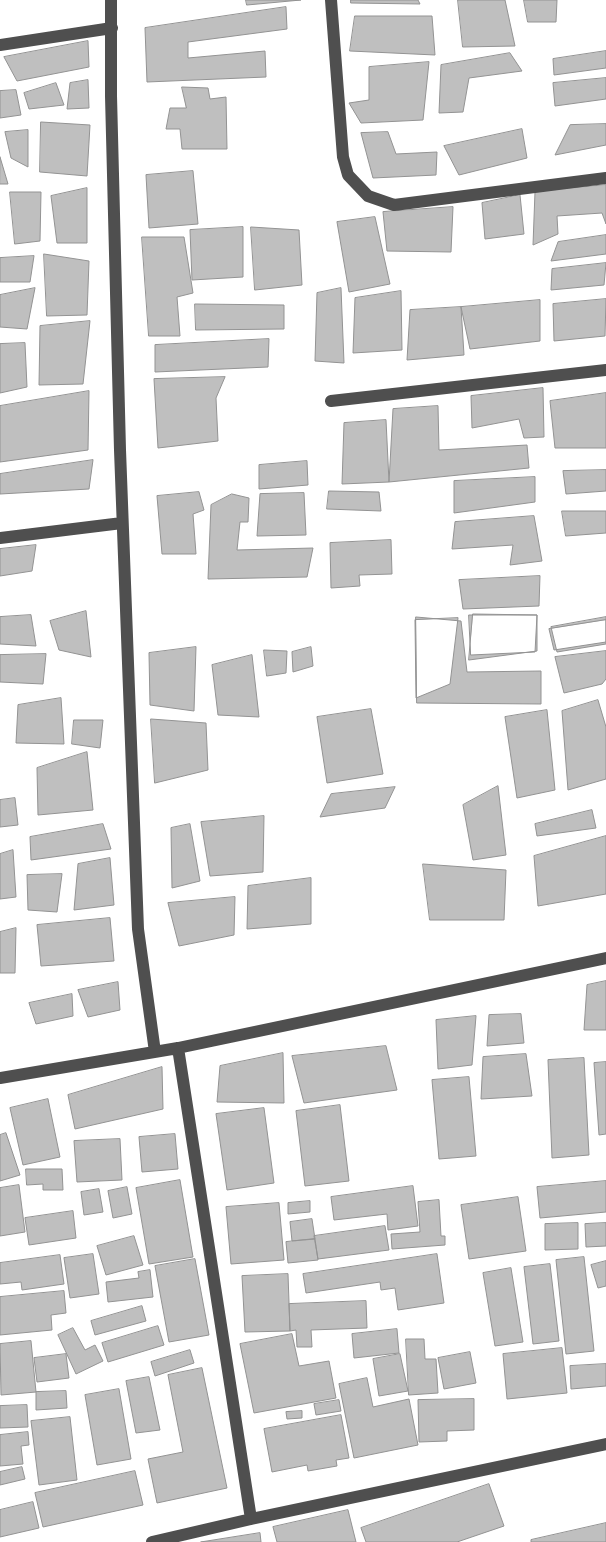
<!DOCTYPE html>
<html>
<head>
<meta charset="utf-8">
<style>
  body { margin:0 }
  canvas { display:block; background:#fff }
</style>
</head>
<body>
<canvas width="606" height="1542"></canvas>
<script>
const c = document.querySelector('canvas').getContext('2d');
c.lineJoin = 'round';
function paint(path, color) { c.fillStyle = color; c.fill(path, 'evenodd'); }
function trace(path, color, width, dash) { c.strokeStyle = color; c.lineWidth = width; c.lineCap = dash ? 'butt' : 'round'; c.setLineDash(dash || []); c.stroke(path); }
const building = new Path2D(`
  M246,0h55l-54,5z
  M351,0h67l2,4 -69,-1z
  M458,0h47l10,46 -52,1z
  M524,0h33l-1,22h-28z
  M286,7l1,22 -99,13v16l77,-7 1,26 -119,5 -2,-54z
  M355,16h77l3,39 -85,-4z
  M88,41l1,26 -72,14 -13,-24z
  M606,51v17l-52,7 -1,-16z
  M510,53l12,18 -53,7 -6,34 -24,1 2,-48z
  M429,62l-6,58 -62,3 -12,-20 20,-3v-33z
  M606,78v21l-51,7 -2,-23z
  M88,80l1,28 -22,1 3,-26z
  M56,83l8,22 -35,4 -5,-16z
  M182,87l26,1 2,11 16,-2 1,52h-45l-2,-20h-14l4,-21h16z
  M16,90l5,25 -21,3v-27z
  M41,122l49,3 -3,51 -47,-4z
  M606,124v21l-51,10 15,-30z
  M522,129l5,29 -68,17 -15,-29z
  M28,130v37l-17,-9 -6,-26z
  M388,132l8,22 41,-2 -1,23 -63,3 -12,-45z
  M0,157l8,27h-8z
  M193,171l5,53 -49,4 -3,-53z
  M606,185v39l-4,-11 -45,3 1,18 -25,11 2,-53z
  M87,188v55h-30l-6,-47z
  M10,192h31l-1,49 -25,3z
  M520,195l4,39 -39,5 -3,-36z
  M453,207l-2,45 -64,-1 -4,-39z
  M375,217l15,67 -41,8 -12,-70z
  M243,227v50l-51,3 -2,-50z
  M251,227l48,3 3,55 -47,5z
  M606,235v19l-55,7 7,-19z
  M142,237h42l9,56 -16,4 3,39h-31z
  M44,254l45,7 -2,54 -40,1z
  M34,256l-4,26h-30v-24z
  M606,263l-2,22 -53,5 1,-21z
  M35,288l-8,41 -27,-2v-32z
  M341,288l3,75 -29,-2 2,-68z
  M401,291l1,59 -49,3 2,-55z
  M606,299l-1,37 -51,5 -1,-37z
  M540,300v41l-70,8 -9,-42z
  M195,304l89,1v24l-88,1z
  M461,307l3,48 -57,5 3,-50z
  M90,321l-7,63 -44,1 1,-59z
  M269,339l-1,28 -113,5v-27z
  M25,343l2,44 -27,6v-49z
  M225,377l-9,21 2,43 -60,7 -4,-69z
  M543,388l1,49 -20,1 -5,-19 -47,9 -1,-32z
  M89,391l-1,59 -88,12v-56z
  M606,393v55h-51l-5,-47z
  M438,406l1,44 88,-5 2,23 -140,14 4,-73z
  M386,420l3,62 -47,2 2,-61z
  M93,460l-4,29 -89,5v-20z
  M307,461l1,24 -49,4v-24z
  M606,470v21l-40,3 -3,-23z
  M535,477v25l-81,11v-32z
  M329,491l50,1 2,19 -54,-2z
  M199,492l5,18 -11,4 3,40h-34l-5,-58z
  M304,493l2,42 -49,1 3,-42z
  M232,494l17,4 -1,24h-8l-3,28 76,-2 -6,29 -99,2 3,-74z
  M562,511h44v22l-40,3z
  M534,516l8,45 -32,4 3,-20 -61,4 3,-27z
  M391,540l1,34 -33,1 1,11 -29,2 -1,-45z
  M36,545l-4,26 -32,5v-27z
  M540,576l-1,30 -76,3 -4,-29z
  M86,611l5,46 -32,-7 -9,-29z
  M473,614l64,1v36l-68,9z
  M31,615l5,31 -36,-2v-27z
  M469,615h68l-2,37 -64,3z
  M416,617l45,4 6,51 74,-1v33l-124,-1z
  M606,617v27l-49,8 -6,-25z
  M458,618l-8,66 -34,14 -1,-78z
  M606,620v22l-52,8 -5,-21z
  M196,647l-2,64 -44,-6 -1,-52z
  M311,647l2,19 -20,6 -1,-20z
  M264,650l23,1 -1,22 -19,3z
  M606,651v28l-4,5 -38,9 -9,-36z
  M46,654l-3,30 -43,-2v-27z
  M252,655l7,62 -41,-2 -6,-50z
  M61,698l3,46 -48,-1 2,-38z
  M598,700l8,27v52l-38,11 -6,-79z
  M371,709l12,65 -56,9 -10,-66z
  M547,710l8,80 -38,8 -12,-81z
  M151,719l55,4 2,47 -53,13z
  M74,720h29l-3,28 -28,-4z
  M87,752l6,58 -55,5 -1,-47z
  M498,786l8,69 -33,5 -10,-55z
  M395,787l-10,21 -65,9 11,-23z
  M15,798l3,27 -18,2v-27z
  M592,810l4,18 -59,8 -2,-12z
  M264,816l-1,56 -53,4 -9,-54z
  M103,824l8,25 -80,11 -1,-23z
  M190,824l10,57 -28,7 -1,-60z
  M606,836v58l-68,12 -4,-50z
  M13,850l3,47 -16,2v-45z
  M110,858l4,47 -40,5 4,-46z
  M423,864l83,6 -2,50h-74z
  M62,874l-5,38 -29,-2 -1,-35z
  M311,878v46l-64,5 1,-43z
  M235,897l-1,38 -55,11 -11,-43z
  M110,918l4,43 -73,5 -4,-41z
  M16,928l-1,45h-15v-41z
  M606,981v49h-22l3,-45z
  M118,982l2,28 -32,7 -10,-27z
  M72,994l1,22 -37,8 -7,-21z
  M521,1014l3,29 -37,3 2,-31z
  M476,1016l-4,49 -34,4 -2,-49z
  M386,1046l11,44 -93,13 -12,-47z
  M283,1053l1,50 -67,-1 3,-36z
  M526,1054l6,42 -51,3 2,-42z
  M584,1058l5,97 -37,3 -4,-98z
  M606,1062v72l-7,1 -5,-72z
  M162,1067l1,42 -88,20 -7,-34z
  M469,1077l7,79 -37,3 -7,-79z
  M48,1099l12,58 -37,8 -13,-57z
  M340,1105l9,76 -44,5 -9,-75z
  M264,1108l10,75 -47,7 -11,-76z
  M6,1133l14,42 -20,6v-46z
  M175,1134l3,35 -36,3 -3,-35z
  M120,1139l2,41 -45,2 -3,-41z
  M26,1169h36l1,21h-20v-6l-16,1z
  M180,1180l13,77 -44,7 -13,-76z
  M606,1181v31l-66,6 -3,-31z
  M19,1185l6,47 -25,4v-48z
  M413,1186l5,40 -30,4 -1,-16 -53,6 -3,-23z
  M127,1187l5,27 -19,4 -5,-27z
  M99,1189l4,23 -19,3 -3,-23z
  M518,1197l8,54 -57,8 -8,-54z
  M439,1200l2,36h4v9l-53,4 -1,-15 29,-2 -2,-30z
  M310,1201v11l-22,2v-11z
  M279,1203l5,57 -53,4 -5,-57z
  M73,1211l3,27 -47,7 -4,-27z
  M312,1219l3,20 -23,2 -2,-19z
  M578,1223v26l-33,1v-26z
  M606,1223v23l-20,1 -1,-23z
  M385,1226l4,24 -71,9 -4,-23z
  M134,1236l9,29 -37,10 -9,-29z
  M315,1239l3,21 -30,3 -2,-21z
  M93,1254l6,40 -29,4 -6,-40z
  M437,1254l7,49 -46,7 -3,-22 -14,2 -1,-8 -74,11 -3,-19z
  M60,1255l4,29 -42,6 -1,-8 -21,2v-21z
  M584,1257l10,94 -28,3 -10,-94z
  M195,1259l14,76 -40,7 -14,-76z
  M606,1261v25l-8,2 -7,-23z
  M550,1264l9,77 -26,3 -9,-77z
  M511,1268l12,74 -28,4 -12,-73z
  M150,1270l3,27 -45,5 -2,-20 33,-4 -1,-6z
  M288,1274l2,57 -45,1 -3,-56z
  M64,1291l2,22 -15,2 1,15 -52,5v-38z
  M366,1301l1,27 -56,2 1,17h-15l-1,-17 -6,1 -1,-27z
  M142,1306l4,15 -51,14 -4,-14z
  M158,1326l6,19 -56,17 -6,-19z
  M73,1328l12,22 10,-5 8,16 -27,13 -18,-39z
  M397,1329l2,24 -45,5 -2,-24z
  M292,1334l7,32 30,-5 7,37 -82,15 -14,-69z
  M406,1339h18l1,20h11l2,34 -29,2z
  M31,1341l5,51 -35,3 -1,-51z
  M562,1348l5,45 -60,6 -4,-45z
  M190,1350l4,13 -39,13 -4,-14z
  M470,1352l6,31 -32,6 -6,-31z
  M66,1354l3,24 -32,4 -3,-24z
  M400,1354l8,37 -29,5 -6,-37z
  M606,1364v22l-35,3 -1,-23z
  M202,1368l25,120 -70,15 -9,-44 35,-7 -15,-77z
  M149,1377l11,53 -24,3 -10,-52z
  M367,1378l6,29 36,-8 9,46 -64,13 -15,-74z
  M119,1389l12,70 -34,6 -12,-70z
  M66,1391l1,17 -31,2v-18z
  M474,1399v31l-27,1v10l-28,1 -1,-42z
  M339,1400l2,11 -25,4 -2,-11z
  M27,1405l1,22 -28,1v-22z
  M302,1411v7l-15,1 -1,-7z
  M341,1415l8,43 -13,2 1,6 -29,5 -1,-6 -35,7 -8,-43z
  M70,1417l7,63 -38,5 -8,-64z
  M28,1432l1,13 -8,1 2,18 -23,2v-31z
  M22,1467l3,12 -25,6v-13z
  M135,1471l8,34 -100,22 -8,-34z
  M489,1484l15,42 -47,16h-91l-5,-14z
  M33,1502l6,26 -39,9v-27z
  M348,1510l8,32h-79l-4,-15z
  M606,1523v19h-75v-2z
  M260,1533l1,9h-60z`);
paint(building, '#bfbfbf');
trace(building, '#939393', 1);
trace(new Path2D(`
  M111,0v96l9,354 18,479 17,123
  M331,0l12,157 5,18 20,21 26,9 212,-27
  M0,45l112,-17
  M331,401l275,-31
  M0,538l122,-15
  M178,1048l73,471
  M0,1078l178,-30 428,-90
  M152,1542l99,-23 355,-75`), '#4f4f4f', 12);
</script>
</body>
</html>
